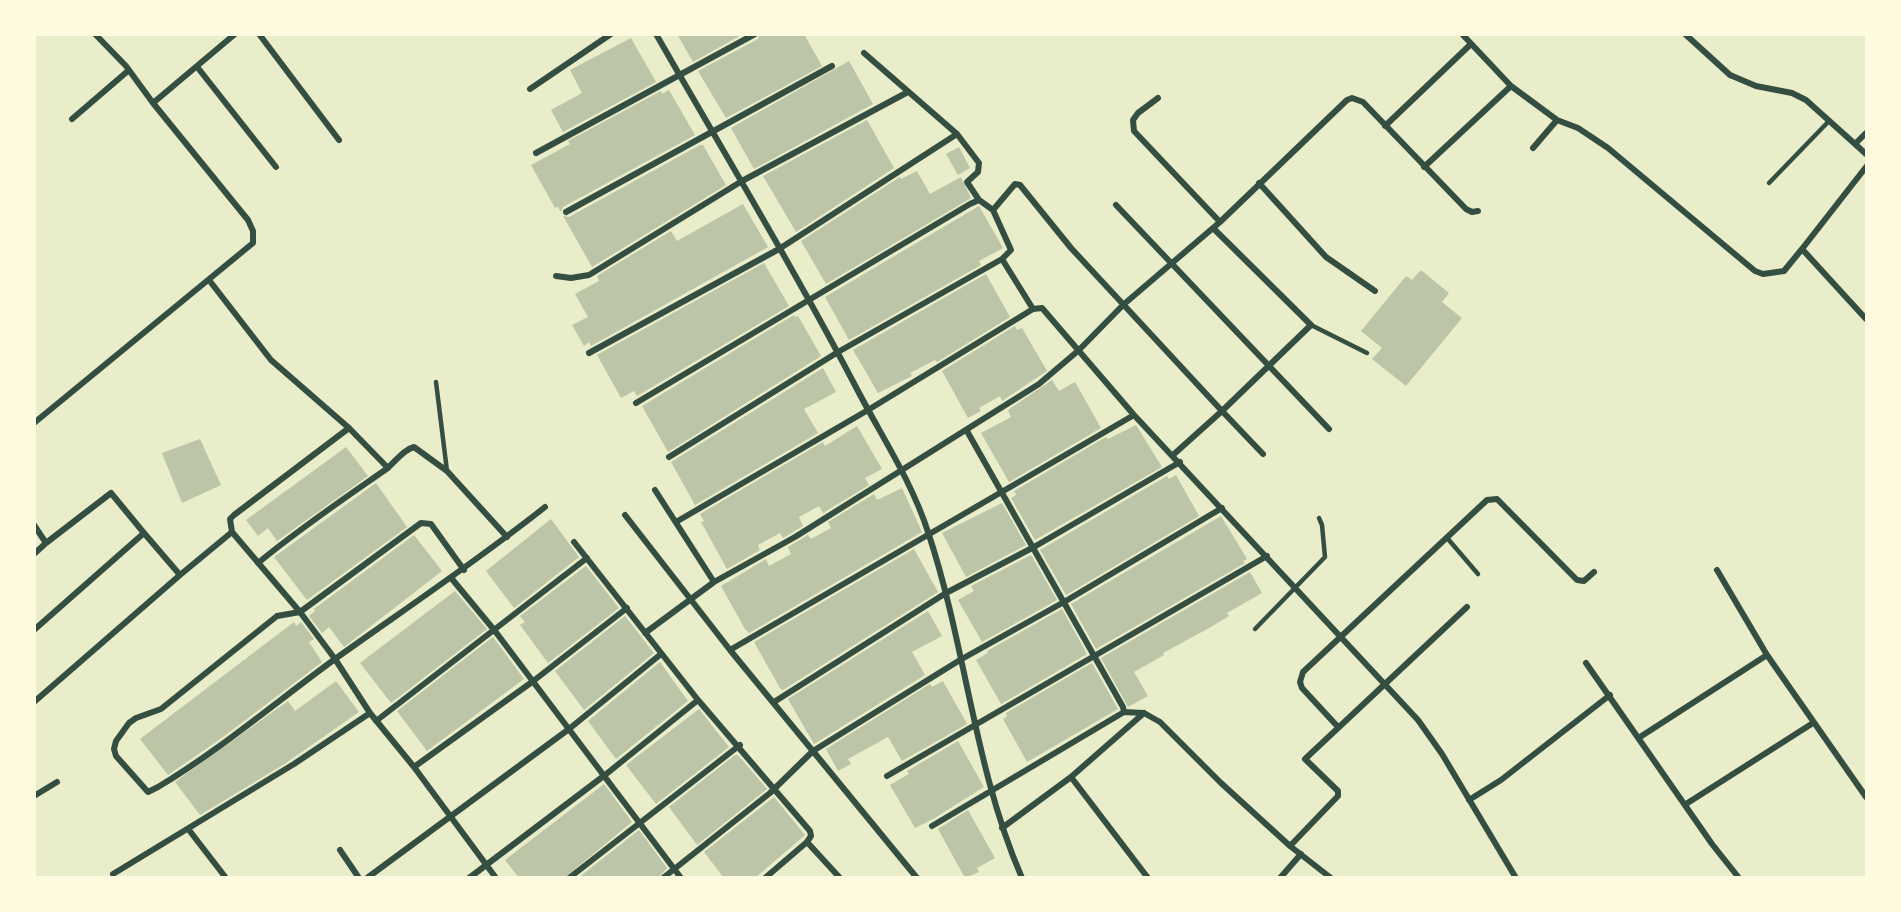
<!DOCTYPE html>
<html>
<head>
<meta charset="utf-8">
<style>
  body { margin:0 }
  #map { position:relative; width:1901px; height:912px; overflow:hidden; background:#e9edc9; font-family:"Golos Text",sans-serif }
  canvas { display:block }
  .frame { position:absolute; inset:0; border:36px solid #fefae0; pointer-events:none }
</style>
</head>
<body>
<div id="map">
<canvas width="1901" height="912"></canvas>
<div class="frame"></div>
</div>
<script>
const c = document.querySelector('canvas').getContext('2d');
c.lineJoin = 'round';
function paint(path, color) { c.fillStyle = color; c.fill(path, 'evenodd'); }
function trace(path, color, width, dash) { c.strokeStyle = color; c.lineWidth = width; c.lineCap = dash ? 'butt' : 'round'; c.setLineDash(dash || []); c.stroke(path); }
paint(new Path2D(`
  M677,34h66l-50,28z
  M760,34h44l18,32 -96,52 -28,-47 60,-32z
  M631,38l25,44 -93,50 -12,-22 31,-17 -12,-23z
  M849,61l24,43 -119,65 -23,-41z
  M669,90l26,45 -132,72 -2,5 -3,-5 -3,1 -24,-43 39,-21 -2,-3 93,-50 1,3z
  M867,120l27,48 -98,64 -33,-56z
  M700,145h3l23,40 -134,82 -29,-51 6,1z
  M959,147l11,21 -12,7 -12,-21z
  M917,171l13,23 31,-17 10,21 -145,86 -25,-43 99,-64 1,2z
  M743,204l25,43 -177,99 -2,-4 -5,4 -12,-21 16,-8 -13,-23 24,-13 -2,-5 74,-45 6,10z
  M979,206l24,42 -24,13 2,4 -132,75 -24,-43z
  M764,263l25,43 -152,90 -3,-5 -13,7 -24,-43z
  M1421,270l28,23 -7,9 20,16 -56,68 -34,-27 10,-11 -21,-17 45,-55 6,4z
  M986,274l24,43 -73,45 -2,-2 -25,13 2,3 -34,17 -25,-43z
  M794,315l1,2 3,-1 23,40 -153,96 -26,-46z
  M1015,326l2,4 5,-2 25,43 -45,30 -2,-5 -21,12 2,3 -13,7 -26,-47z
  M823,368l13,24 -32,17 14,24 -123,72 -24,-43z
  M1052,380l7,11 16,-9 26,46 -92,54 -28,-49 30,-16 -3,-7z
  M1136,425l26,42 -127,73 -24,-42 5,-3 -2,-4 92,-54 2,2z
  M857,426l25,43 -17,9 4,7 -46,28 -4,-7 -20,11 4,9 -20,12 -3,-5 -22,12 2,5 -33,19 -26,-47 3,-1 -4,-7 123,-72 2,4z
  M200,439l21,46 -39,18 -20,-50z
  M346,447l22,29 -91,65 -9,-13 -10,8 -12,-16z
  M1176,475l23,41 -133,79 -26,-45 127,-74 2,3z
  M376,483l31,44 -100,73 -33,-43z
  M902,488l20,44 -173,101 -4,-4 -24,-43 45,-27 3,7 22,-12 -3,-7 20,-12 3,4 20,-11 -3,-6 46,-28 3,6z
  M1002,503l24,42 -60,32 -24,-44z
  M1221,516l26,43 -4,2 2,2 -149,86 -25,-45z
  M551,519l28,38 -65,51 -28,-37z
  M414,535l28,36 -98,76 -15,-20 -7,6 -13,-17 6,-5 -1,-2z
  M914,549l24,43 -155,98 -3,-2 -26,-46z
  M1031,555l26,45 -75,42 -24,-42 16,-9 -3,-5z
  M586,566l33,42 -71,55 -28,-38 5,-3 -5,-6z
  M1250,572l12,21 -35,20 2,3 -18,11 -48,26 1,2 -30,17 14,24 -20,11 -27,-49z
  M455,591l32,38 -96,74 -31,-40z
  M1062,609l25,45 -86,50 -25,-44 12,-7 -1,-2z
  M928,611l14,25 -30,16 13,23 -111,69 -26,-45z
  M625,616l29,37 -70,57 -29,-39z
  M294,622l2,4 5,-4 13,17 -5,3 13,20 -99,75 -55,38 -28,-36z
  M493,637l31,42 -97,72 -30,-40z
  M660,662l28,39 -72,58 -28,-38z
  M1092,663l26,46 -91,53 -24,-43 4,-3 -1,-3z
  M336,681l23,31 -73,51 -86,52 -25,-33 113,-81 7,10z
  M943,681l24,43 -65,37 -14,-24 -40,22 3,5 -13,7 -12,-22 104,-65 2,3z
  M699,709l30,38 -73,57 -30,-39z
  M958,741l26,46 -51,32 -18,9 -25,-43 19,-11 -2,-3z
  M735,755h3l29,34 -70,56 -28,-38z
  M604,784l28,38 -68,56h-45l-14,-18z
  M774,797l31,38 -50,43h-31l-20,-26z
  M968,810l27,48 -18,10 2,4 -14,6 -27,-49z
  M639,830l28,38 -9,10h-80z`), '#bcc5a7');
trace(new Path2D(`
  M1769,183l60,-62
  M1311,325l56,28
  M436,382l11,89
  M1448,539l30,35
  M1255,629l70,-72 -3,-32 -3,-7`), '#344e41', 4.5);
trace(new Path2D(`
  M95,34l31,32 27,37
  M259,34l80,106
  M656,34c68,119 139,236 202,357 24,46 54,91 70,141 38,114 46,236 94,346
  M1462,34l49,52 46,34 21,8 30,20 147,123 8,3 21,-3 18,-22
  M1685,34l45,41 26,11 36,7 14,7 49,44 11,-11
  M864,53l93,81 22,29 -1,9 -11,10 12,18
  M198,68l78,99
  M530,89l81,-55
  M1158,98l-20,15 -5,7 1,11 86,91
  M72,119l57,-49
  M1385,126l86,-82
  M1855,144l11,10
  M1533,148l24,-28
  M536,153l219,-119
  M1424,167l87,-81
  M1866,167l-64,82 64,70
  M1259,183l67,74 49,34
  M1116,205l213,224
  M566,212l266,-146
  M1213,228l98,97 -89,86 41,43
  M1002,259l31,50 9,-1 92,107 284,305 24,34 74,124
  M556,276l15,2 18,-3 153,-94 164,-88
  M209,280l62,80 78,68 39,40
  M589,353l190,-104 178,-115
  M636,403l334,-199 9,-4 14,10 22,-26 5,1 51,63 151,163 -49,44
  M34,423l219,-180v-12l-5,-11 -95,-117 82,-69
  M967,431l156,276 1,5
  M669,457l169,-105 164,-93 9,-9 -18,-40
  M655,490l59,92
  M625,515l105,135 187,228
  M676,522l192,-112 165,-101
  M34,525l12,18 -12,11
  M232,532l68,80 35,47 35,54 44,54 82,111
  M232,532l-2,-13 4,-4 115,-87
  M574,542l124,158 112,131 1,5 -4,6 33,36
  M46,543l65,-50 33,40
  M258,563c41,-34 84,-63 127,-93 10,-7 17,-20 29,-23l33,24 60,66
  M464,570l-33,-46 -10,-1 -121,89 -23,4 -116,93 -25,9 -7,5 -13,18 -2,8 2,7 32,36 10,-5c62,-37 118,-85 177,-128 70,-50 142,-98 210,-152
  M1717,570l50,85 99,142
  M452,579l43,52 186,247
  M34,630l110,-97 36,42 52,-43
  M645,633l69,-51 81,-45 244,-153 40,-34 44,-45 97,-83 127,-122 5,-2 11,4 103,107 6,3 6,-1
  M730,650l404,-235
  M1586,663l126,181 27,34
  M34,702l146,-127
  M774,702l172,-109 88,-46 146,-85
  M1124,712l20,1 16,9 61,61 69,63 41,32
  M376,721l211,-163
  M1338,727l-36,-39 -2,-6 3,-10 184,-172 10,-1 80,81 7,1 10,-9
  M1640,737l127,-82
  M414,767l118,-85 95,-74
  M887,776l380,-220
  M1071,777l73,-64
  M34,796l23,-14
  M1469,800l32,-20 109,-85
  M1686,804l127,-81
  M932,826l192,-114
  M1002,828l69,-51 77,101
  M189,830l37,48
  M1290,846l48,-50v-5l-33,-32 162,-152
  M340,850l19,28
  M113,874l181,-110 76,-51
  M367,878l202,-149 92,-75
  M469,878l136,-103 93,-75
  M569,878l171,-133
  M663,878l107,-85 43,-42 147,-91 104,-58 158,-94
  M765,878l42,-36
  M1280,878l21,-24`), '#344e41', 6);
</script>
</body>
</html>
